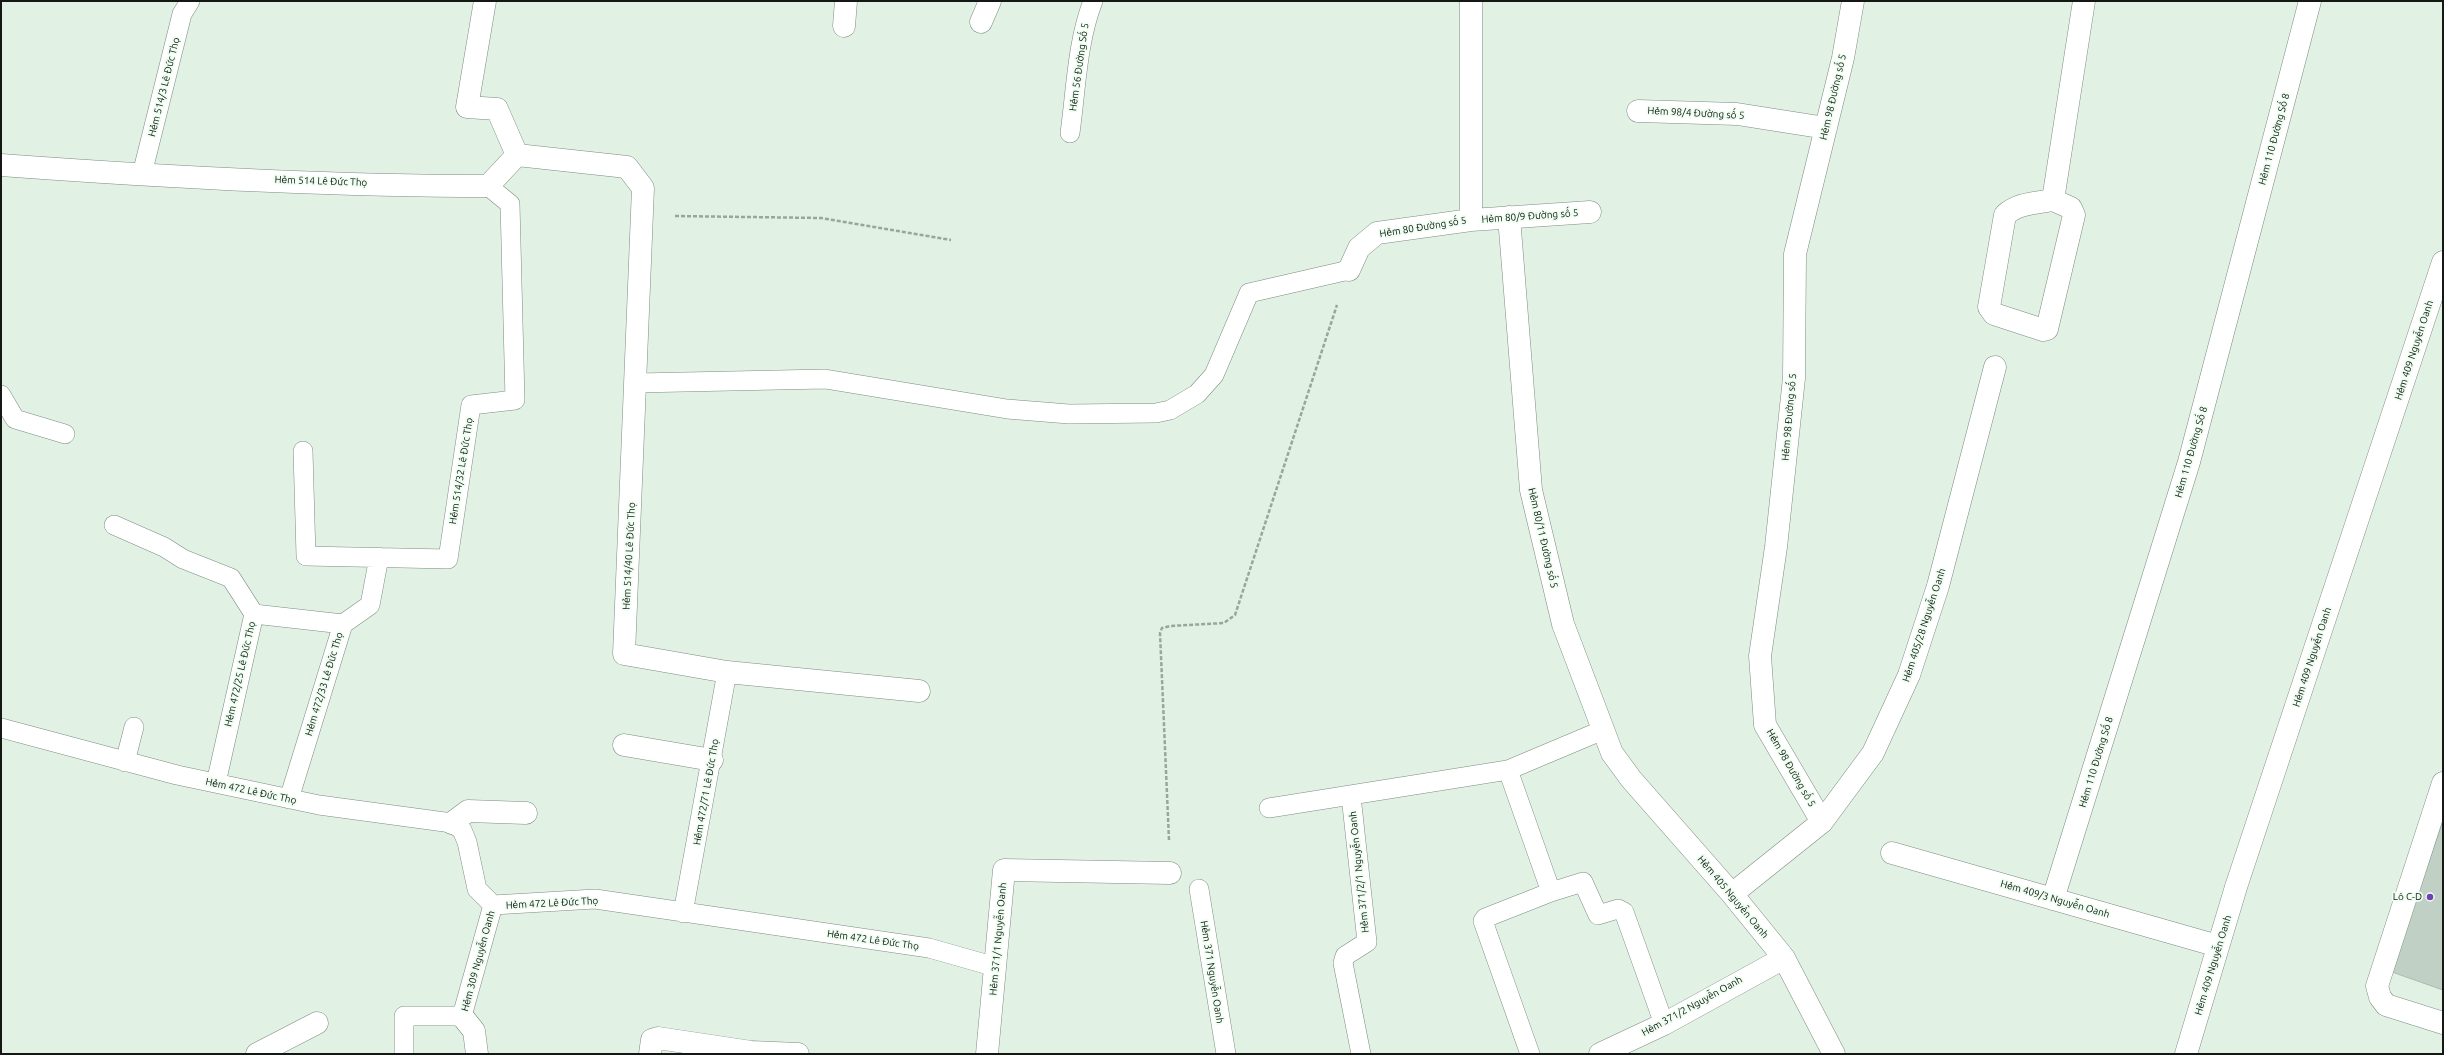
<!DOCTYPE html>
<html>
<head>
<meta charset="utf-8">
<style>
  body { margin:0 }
  #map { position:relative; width:2444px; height:1055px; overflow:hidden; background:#e1f1e4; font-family:Ubuntu,sans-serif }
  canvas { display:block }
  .frame { position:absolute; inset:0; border:2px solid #131814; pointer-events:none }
</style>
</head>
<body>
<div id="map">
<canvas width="2444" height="1055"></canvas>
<div class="frame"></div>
</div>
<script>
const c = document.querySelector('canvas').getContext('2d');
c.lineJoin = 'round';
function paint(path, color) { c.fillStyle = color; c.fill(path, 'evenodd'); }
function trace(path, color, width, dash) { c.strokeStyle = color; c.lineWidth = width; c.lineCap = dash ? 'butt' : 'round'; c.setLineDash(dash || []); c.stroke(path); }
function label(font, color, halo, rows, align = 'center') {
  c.font = font + ' Ubuntu,sans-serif'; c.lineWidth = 3.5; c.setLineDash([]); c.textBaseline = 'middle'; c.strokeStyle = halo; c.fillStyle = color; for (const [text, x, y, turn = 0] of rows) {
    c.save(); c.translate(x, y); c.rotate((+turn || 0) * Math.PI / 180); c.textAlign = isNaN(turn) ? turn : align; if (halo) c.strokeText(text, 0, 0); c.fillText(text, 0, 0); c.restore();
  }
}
const building = new Path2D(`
  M2443,821v169l-51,-18z`);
paint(building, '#c0d0c4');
trace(building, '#aabaae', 1);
const lane = new Path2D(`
  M1070,133c6,-43 7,-91 23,-132
  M142,174l40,-160 8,-13
  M637,383l188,-4 182,30 62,5 87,-1 14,-3 27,-16 17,-19 35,-82 100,-23
  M1,395l14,24 50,15
  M303,451l3,105 142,3 23,-154 44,-5 -5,-196 -22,-18
  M114,525l50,22 19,12 48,19 23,36 -38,169
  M254,614l89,10
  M1,728l176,47 142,30 133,18 10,7 5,12 10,47 16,16 102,-6 334,49 67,19
  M125,762l9,-35
  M1508,770l43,122 -66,26 -2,3 47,133
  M1351,796l16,146 -22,14 -2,7 18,91
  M289,799l54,-175 27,-19 9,-48
  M1269,808l239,-38 95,-40
  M1199,889l27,165
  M1551,892l32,-10 15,33 20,-6 6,3 40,112
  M683,913l44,-241
  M404,1054v-38h58l31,-111`);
const street = new Path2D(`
  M485,1l-18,106 30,2 20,46
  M981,22l9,-21
  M844,26l2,-25
  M1638,111l99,3 89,14
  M1,165c162,12 325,21 487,21l29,-31 110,12 16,21 -19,466 103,18 192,19
  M2053,200l18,8 3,7 -27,114 -4,1 -49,-16 -5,-7 16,-92c13,-12 31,-12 48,-15z
  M2053,200l31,-199
  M1509,217l22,273 32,134 49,129 19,26 101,115 52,64 50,96
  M1471,220l119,-8
  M1349,270l10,-22 18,-15 94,-13v-219
  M624,745l88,15
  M2443,783l-66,203 3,11 6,8 57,18
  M1822,822l-57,-97 -5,-69 16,-109 18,-169 1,-124 48,-196 10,-57
  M452,823l16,-12 58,2
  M1892,853l326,93
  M1732,894l90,-72 51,-69 36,-78 29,-89 57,-219
  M2053,899l136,-437 121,-461
  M462,1016l12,15 3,23
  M257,1054l60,-31
  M650,1054l2,-14 6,-2 93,14 47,2
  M987,1054l17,-184 166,3
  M1600,1054l64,-30 120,-66
  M2186,1054l50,-167 207,-625`);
trace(lane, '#7d8c81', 20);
trace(street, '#7d8c81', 23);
trace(new Path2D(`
  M675,216l146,2 130,22
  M1169,840l-9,-207 2,-5 8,-2 54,-3 11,-8 102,-310`), '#9aa69c', 2.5, [4, 2]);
trace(lane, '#fff', 19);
trace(street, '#fff', 22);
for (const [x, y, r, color] of [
  [2430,897,4,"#713fb6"]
]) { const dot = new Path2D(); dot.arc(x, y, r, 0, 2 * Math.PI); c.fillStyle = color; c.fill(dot); trace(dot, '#eefef1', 1.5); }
label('10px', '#131814', '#eefef1', [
  ["Hẻm 56 Đường Số 5",1079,67,-82],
  ["Hẻm 514/3 Lê Đức Thọ",164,87,-76],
  ["Hẻm 98 Đường số 5",1833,97,-77],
  ["Hẻm 98/4 Đường số 5",1696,113,3],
  ["Hẻm 110 Đường Số 8",2274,139,-75],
  ["Hẻm 514 Lê Đức Thọ",321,181,2],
  ["Hẻm 80/9 Đường số 5",1530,216,-4],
  ["Hẻm 80 Đường số 5",1423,227,-9],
  ["Hẻm 409 Nguyễn Oanh",2414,350,-72],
  ["Hẻm 98 Đường số 5",1789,417,-85],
  ["Hẻm 110 Đường Số 8",2191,452,-74],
  ["Hẻm 514/32 Lê Đức Thọ",461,471,-81],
  ["Hẻm 80/11 Đường số 5",1543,538,77],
  ["Hẻm 514/40 Lê Đức Thọ",629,556,-87],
  ["Hẻm 405/28 Nguyễn Oanh",1924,625,-72],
  ["Hẻm 409 Nguyễn Oanh",2312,657,-72],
  ["Hẻm 472/25 Lê Đức Thọ",240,674,-77],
  ["Hẻm 472/33 Lê Đức Thọ",324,684,-73],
  ["Hẻm 110 Đường Số 8",2096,762,-73],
  ["Hẻm 98 Đường số 5",1791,768,60],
  ["Hẻm 472 Lê Đức Thọ",251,791,12],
  ["Hẻm 472/71 Lê Đức Thọ",706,792,-80],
  ["Hẻm 371/2/1 Nguyễn Oanh",1359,872,-96],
  ["Hẻm 405 Nguyễn Oanh",1733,897,50],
  ["Hẻm 409/3 Nguyễn Oanh",2055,899,16],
  ["Hẻm 472 Lê Đức Thọ",552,903,-3],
  ["Hẻm 371/1 Nguyễn Oanh",998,939,-85],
  ["Hẻm 472 Lê Đức Thọ",873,940,8],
  ["Hẻm 309 Nguyễn Oanh",478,961,-75],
  ["Hẻm 409 Nguyễn Oanh",2213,965,-73],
  ["Hẻm 371 Nguyễn Oanh",1212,972,81],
  ["Hẻm 371/2 Nguyễn Oanh",1692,1006,-29]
]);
label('10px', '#131814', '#eefef1', [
  ["Lô C-D",2422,897]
], 'right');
</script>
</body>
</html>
